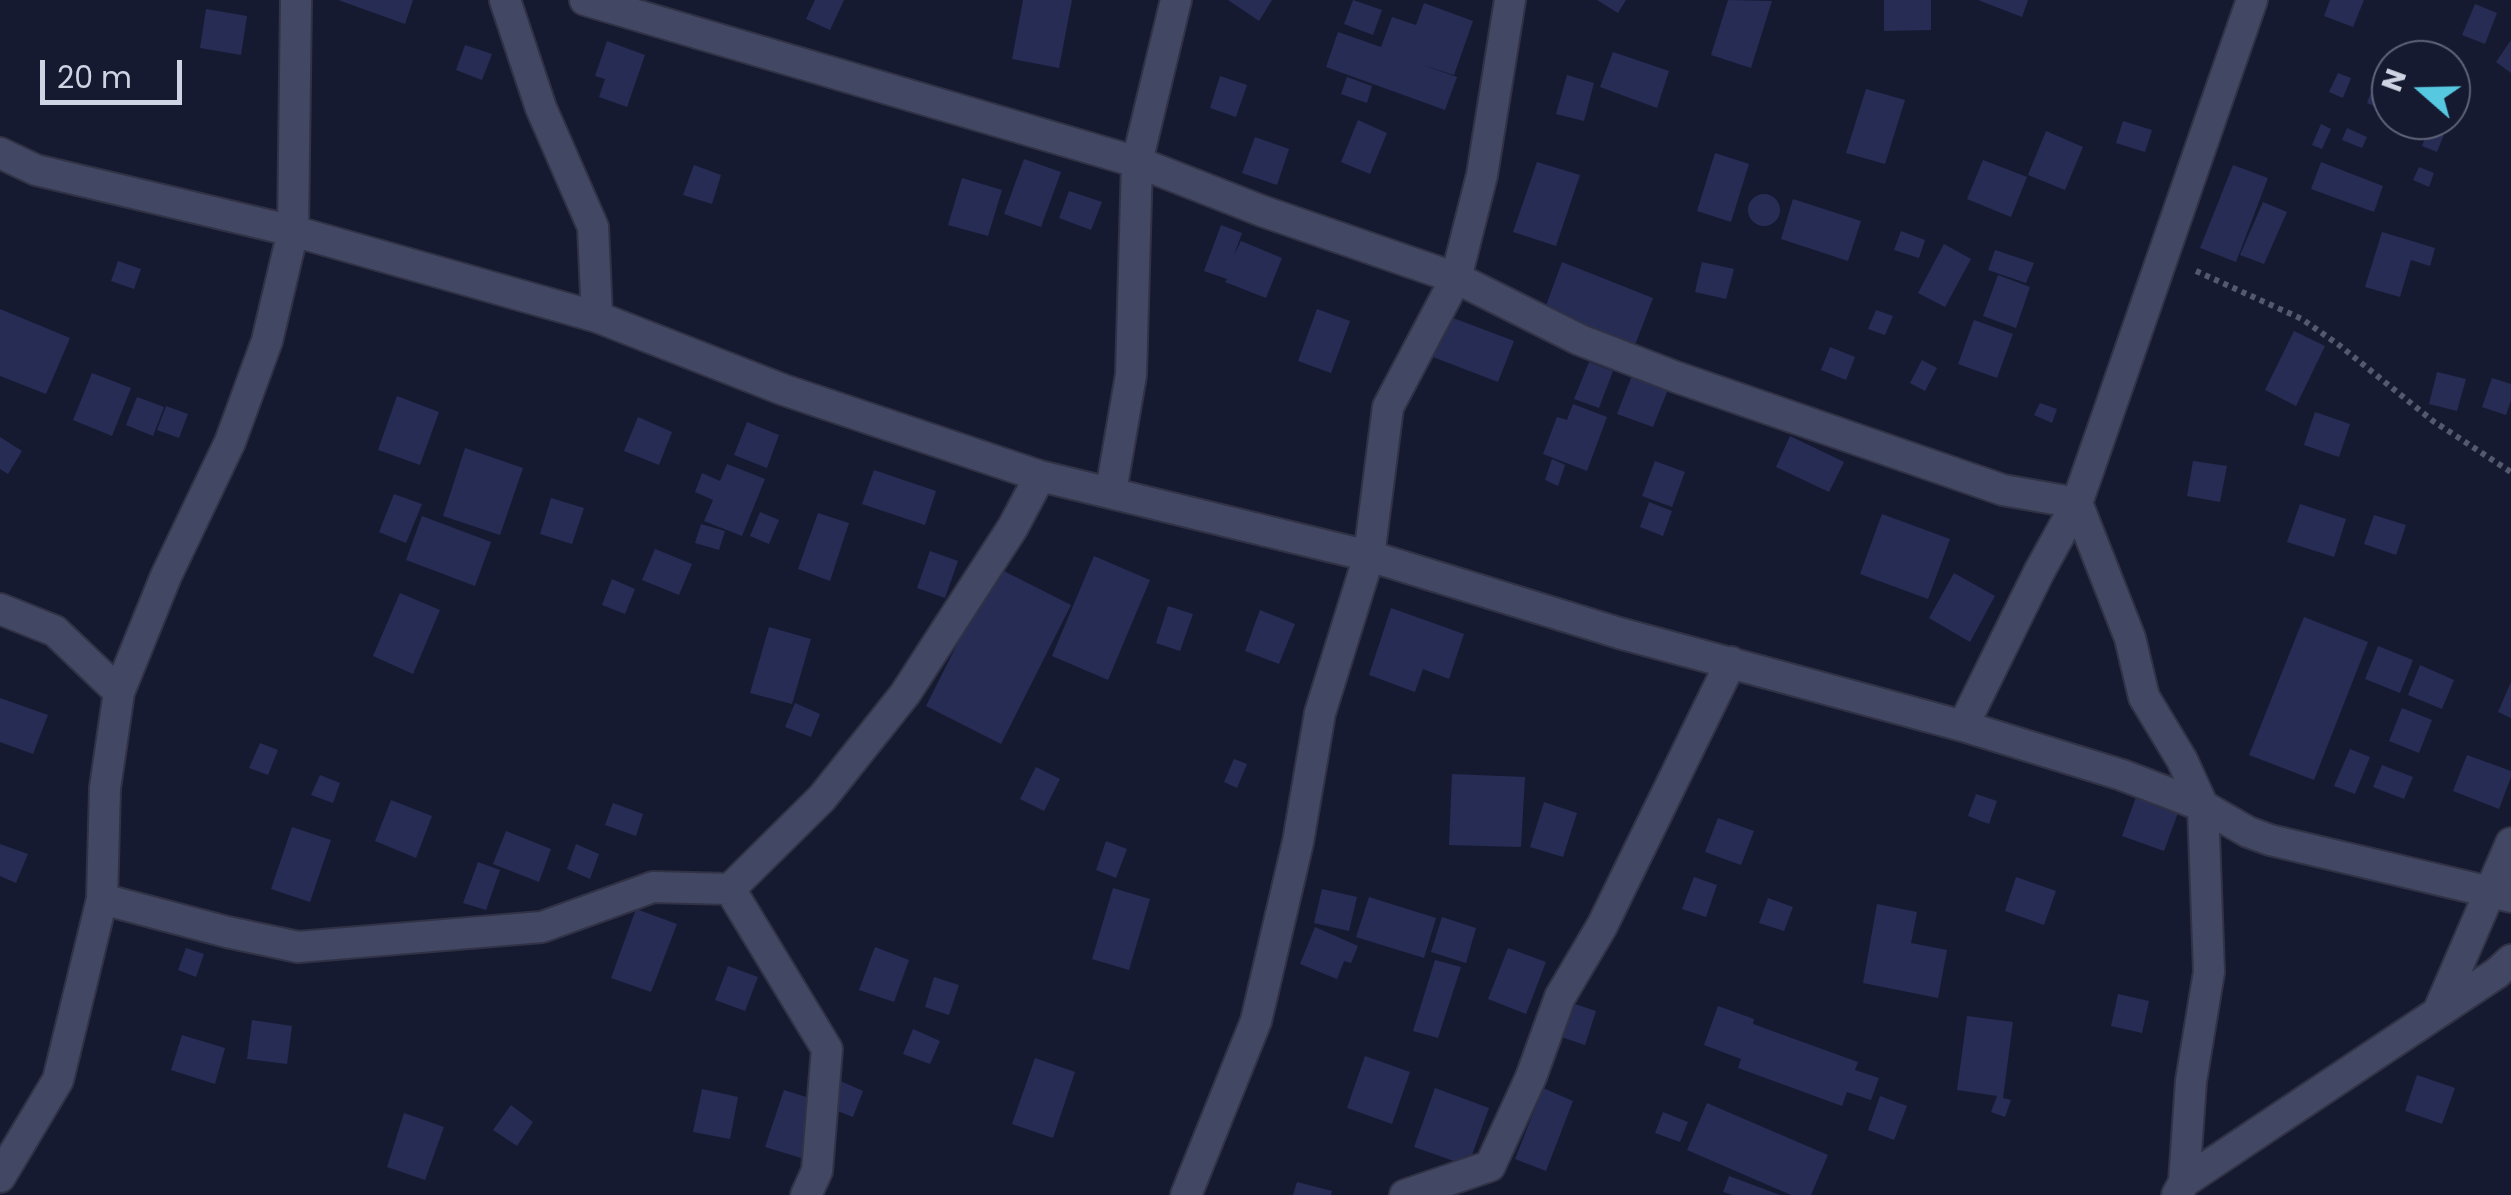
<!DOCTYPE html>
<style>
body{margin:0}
#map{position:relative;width:2511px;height:1195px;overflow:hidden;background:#161a31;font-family:Poppins,sans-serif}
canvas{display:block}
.north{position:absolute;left:2371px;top:40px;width:100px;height:100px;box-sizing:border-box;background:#161a31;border:2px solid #606479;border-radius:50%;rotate:290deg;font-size:28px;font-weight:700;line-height:40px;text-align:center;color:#cfd4e4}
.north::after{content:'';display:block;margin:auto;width:35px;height:45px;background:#56c9e1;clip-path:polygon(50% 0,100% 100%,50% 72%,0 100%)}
.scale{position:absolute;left:40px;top:60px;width:142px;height:45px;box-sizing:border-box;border:5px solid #cfd4e4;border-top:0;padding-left:12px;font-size:30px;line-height:35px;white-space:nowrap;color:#cfd4e4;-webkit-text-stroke:8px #161a31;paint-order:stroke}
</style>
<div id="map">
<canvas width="2511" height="1195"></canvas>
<div class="north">N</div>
<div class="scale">20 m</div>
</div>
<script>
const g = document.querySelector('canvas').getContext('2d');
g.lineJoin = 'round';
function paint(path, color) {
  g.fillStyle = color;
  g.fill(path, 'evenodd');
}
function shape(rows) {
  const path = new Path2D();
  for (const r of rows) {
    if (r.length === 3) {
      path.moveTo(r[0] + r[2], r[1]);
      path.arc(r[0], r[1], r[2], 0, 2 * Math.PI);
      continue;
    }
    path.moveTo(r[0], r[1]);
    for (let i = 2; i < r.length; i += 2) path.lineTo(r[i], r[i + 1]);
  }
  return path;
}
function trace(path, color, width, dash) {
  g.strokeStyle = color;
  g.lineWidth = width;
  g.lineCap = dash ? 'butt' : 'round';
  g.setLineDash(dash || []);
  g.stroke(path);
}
const building = shape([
 [338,0,413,0,405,24],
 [815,0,844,0,830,30,806,19],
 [1023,0,1072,0,1059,68,1012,59],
 [1228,0,1272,0,1259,21],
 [1353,0,1382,10,1373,35,1344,24],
 [1597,0,1626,0,1618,13],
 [1728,0,1772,1,1751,68,1711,55],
 [1884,0,1931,0,1931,30,1884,31],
 [1978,0,2028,0,2022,17],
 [2330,0,2364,0,2353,27,2324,16],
 [1424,3,1473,21,1454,75,1420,64,1457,77,1445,110,1326,67,1338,32,1381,47,1392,17,1416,25],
 [2475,4,2497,13,2485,44,2462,35],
 [206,9,247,16,241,55,200,48],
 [2511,40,2511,73,2496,62],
 [607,41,645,55,627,107,599,97,605,79,595,76],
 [465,45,492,54,482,80,456,70],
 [1613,52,1669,71,1657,108,1600,87],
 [2338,73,2351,78,2343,98,2329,92],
 [1567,75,1594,83,1584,121,1556,114],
 [1220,76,1247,85,1236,117,1210,108],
 [1347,77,1372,86,1367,103,1341,94],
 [2376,79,2391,85,2391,113,2367,103],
 [1866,89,1905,100,1885,164,1846,153],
 [1358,120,1387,133,1370,174,1341,162],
 [2123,121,2152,130,2145,152,2116,143],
 [2321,124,2331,129,2322,149,2312,145],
 [2429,126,2445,132,2437,152,2422,146],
 [2347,128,2367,137,2362,148,2342,140],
 [2046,131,2083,147,2065,190,2028,175],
 [1255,137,1289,149,1277,185,1242,173],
 [1715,153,1749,164,1731,222,1697,211],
 [1024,159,1061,172,1041,227,1004,214],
 [1983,160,2027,177,2011,217,1967,199],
 [1537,162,1580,175,1556,246,1513,232],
 [2321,162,2383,186,2374,212,2311,189],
 [694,165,721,175,712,204,683,195],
 [2233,165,2268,178,2236,262,2200,248],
 [2419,167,2434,173,2429,187,2413,180],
 [962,178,1002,190,988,236,948,225],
 [1069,191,1102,202,1091,230,1059,218],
 [1764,210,16],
 [1793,199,1861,221,1848,261,1781,239],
 [2263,202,2287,212,2264,264,2240,255],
 [1221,225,1242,233,1234,255,1241,241,1282,258,1266,298,1225,282,1227,279,1204,271],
 [1901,231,1925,240,1919,258,1894,250],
 [2382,232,2435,248,2430,266,2411,260,2400,297,2365,287],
 [1944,244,1971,259,1945,307,1918,293],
 [1995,250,2034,263,2026,283,1988,270],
 [118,261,141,269,134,289,111,281],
 [1562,262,1653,298,1635,345,1544,311],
 [1702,262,1734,269,1726,299,1695,292],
 [1998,275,2030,287,2016,328,1983,316],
 [0,309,70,338,46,394,0,376],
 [1317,309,1350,321,1331,373,1298,361],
 [1876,310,1893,316,1885,335,1868,329],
 [1448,316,1514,341,1498,382,1433,357],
 [1974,320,2013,334,1997,378,1958,364],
 [2294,331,2325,346,2296,406,2265,390],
 [1830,347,1855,357,1846,380,1821,370],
 [1922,360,1937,368,1925,391,1910,383],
 [1589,362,1613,371,1599,408,1574,399],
 [2437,372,2466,379,2457,411,2429,404],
 [92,373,131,388,112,436,73,420],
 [1633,373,1669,387,1653,427,1617,414],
 [2492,378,2511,384,2511,400,2506,415,2482,407],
 [397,396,439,412,420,465,378,450],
 [137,397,164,407,153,436,126,425],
 [2040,403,2057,409,2052,423,2034,415],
 [1573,404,1607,417,1587,471,1543,454,1557,417,1567,420],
 [166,406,188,414,179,438,157,430],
 [2315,412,2350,424,2339,457,2304,445],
 [638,417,672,432,659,465,624,451],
 [747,422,779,435,767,468,734,455],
 [1790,436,1844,462,1829,492,1776,467],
 [0,437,22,451,8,474,0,469],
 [465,448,523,468,500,535,443,516],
 [1552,459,1565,465,1558,486,1545,480],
 [1655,461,1685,472,1672,507,1642,496],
 [2193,461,2227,466,2220,502,2187,496],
 [727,464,765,479,742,536,704,521,713,500,695,492,702,473,720,481],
 [874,470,936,491,925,525,862,504],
 [394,494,422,504,406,543,379,532],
 [551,498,584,508,572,544,540,534],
 [1649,502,1672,511,1663,536,1640,527],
 [2300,504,2346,519,2334,557,2287,542],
 [760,512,779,520,769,544,750,536],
 [818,513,849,523,830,581,798,569],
 [1882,514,1950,539,1928,599,1860,574],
 [2374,515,2406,525,2396,555,2364,544],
 [422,516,491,542,475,586,406,560],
 [701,524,725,531,719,550,695,543],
 [655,549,692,564,679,595,642,580],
 [930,551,958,561,945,598,917,588],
 [1094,556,1150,580,1108,680,1052,656],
 [996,567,1071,605,1001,744,926,706],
 [1954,573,1995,596,1970,642,1929,618],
 [612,579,635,589,625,614,602,605],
 [400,593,440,610,413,674,373,656],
 [1168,606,1193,614,1180,651,1156,643],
 [1391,608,1464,634,1449,679,1423,669,1415,692,1369,675],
 [1260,610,1295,624,1279,664,1245,651],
 [2304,617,2368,642,2314,780,2249,755],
 [769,627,811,639,792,704,750,693],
 [2378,646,2413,660,2400,693,2365,679],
 [2420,665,2454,680,2442,709,2408,695],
 [2511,682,2511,718,2498,712],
 [0,698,48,715,33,754,0,742],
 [795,703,820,714,811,737,785,727],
 [2402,708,2432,720,2419,753,2389,741],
 [260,743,278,750,268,775,249,768],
 [2350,749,2370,757,2355,794,2334,786],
 [2467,755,2511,771,2511,777,2499,809,2453,791],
 [1234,759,1247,764,1237,788,1224,782],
 [2382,765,2413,777,2404,799,2373,787],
 [1036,767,1060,779,1044,811,1020,799],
 [1452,774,1525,777,1521,847,1449,845],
 [320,775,340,783,333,803,311,795],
 [1976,794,1997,801,1989,824,1968,816],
 [2136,797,2178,813,2164,851,2122,836],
 [391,800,432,816,416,858,375,841],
 [1544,802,1577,813,1563,857,1530,847],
 [613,803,643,814,636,836,605,825],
 [1718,818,1754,831,1741,865,1705,852],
 [292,827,331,840,310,902,271,889],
 [506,831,551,849,539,882,493,864],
 [1106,841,1127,849,1116,878,1096,870],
 [0,844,28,854,16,883,0,876],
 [576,844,599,854,590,879,567,869],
 [478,862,500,870,486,910,463,903],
 [1694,877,1717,885,1706,917,1682,909],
 [2016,877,2056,891,2044,925,2005,911],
 [1113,888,1150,899,1129,970,1092,959],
 [1322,889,1357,897,1349,931,1314,923],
 [1369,897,1436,918,1424,958,1356,937],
 [1768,898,1793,907,1784,931,1759,923],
 [1877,904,1917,912,1911,943,1947,950,1938,998,1863,983],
 [636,909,677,924,651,992,611,978],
 [1442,917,1476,928,1466,963,1431,952],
 [1315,927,1358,946,1351,963,1344,961,1337,979,1300,964],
 [875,947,909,960,894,1002,859,990],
 [186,948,204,954,196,977,178,970],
 [1508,948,1546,962,1526,1014,1488,999],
 [1435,960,1461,967,1438,1038,1413,1031],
 [728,966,758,977,745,1011,715,1000],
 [934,977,959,985,949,1015,925,1007],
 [2118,994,2149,1001,2142,1033,2111,1026],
 [1569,1002,1596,1011,1585,1045,1558,1036],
 [1718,1006,1754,1019,1753,1024,1858,1062,1855,1070,1879,1078,1871,1100,1847,1092,1842,1106,1738,1068,1741,1059,1704,1045],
 [1967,1016,2013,1022,2003,1098,2011,1100,2005,1117,1991,1112,1997,1096,1957,1090],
 [252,1020,292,1026,287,1064,247,1059],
 [913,1029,940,1041,930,1064,903,1054],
 [182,1035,225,1048,215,1084,171,1070],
 [1365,1056,1410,1072,1392,1124,1347,1108],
 [1035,1058,1075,1072,1053,1138,1012,1124],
 [2417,1075,2455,1088,2442,1124,2405,1111],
 [838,1080,863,1091,853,1117,827,1107],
 [1435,1088,1489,1108,1468,1166,1414,1147],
 [1543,1088,1573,1101,1546,1171,1515,1159],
 [702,1089,738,1097,730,1139,693,1132],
 [784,1090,819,1101,801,1158,765,1147],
 [1880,1096,1907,1106,1894,1140,1868,1130],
 [1707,1103,1828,1155,1811,1195,1791,1195,1687,1150],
 [511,1105,533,1122,517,1146,493,1130],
 [1663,1112,1688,1122,1680,1142,1655,1133],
 [404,1113,444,1127,425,1180,387,1167],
 [1729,1176,1780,1195,1733,1195,1723,1192],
 [1297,1182,1332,1191,1331,1195,1293,1195]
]);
const path = shape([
 [2196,271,2302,319,2339,345,2433,421,2511,472]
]);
const street = shape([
 [505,0,541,108,593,227,597,317],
 [585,0,1137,162,1262,211,1456,278,1580,340,1676,377,2003,490,2077,503,2130,638,2144,697,2182,760,2203,806,2209,972,2191,1081,2184,1182,2177,1195],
 [0,153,36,170,293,231,597,317,784,390,1040,476,1369,556,1619,633,1963,726,2122,775,2203,806,2248,832,2270,840,2511,897],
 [1111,491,1131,375,1137,162,1176,0],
 [0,609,55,631,119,692],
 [1963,726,2039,572,2077,503,2252,0],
 [730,889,827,1049,817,1171,806,1195],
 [102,899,227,932,298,947,542,927,653,887,730,889,822,798,905,694,1013,527,1040,476],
 [2438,1012,2511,843],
 [0,1177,58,1080,102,899,105,788,119,692,166,576,230,442,267,341,293,231,296,0],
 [2184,1182,2497,973,2511,960],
 [1186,1195,1256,1021,1298,842,1320,713,1369,556,1388,407,1456,278,1482,175,1510,0],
 [1405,1195,1490,1166,1531,1077,1560,997,1602,926,1731,662]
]);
paint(building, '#262c54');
trace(street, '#313245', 34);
trace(path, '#54596d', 6, [5, 5]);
trace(street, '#424863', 30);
</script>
